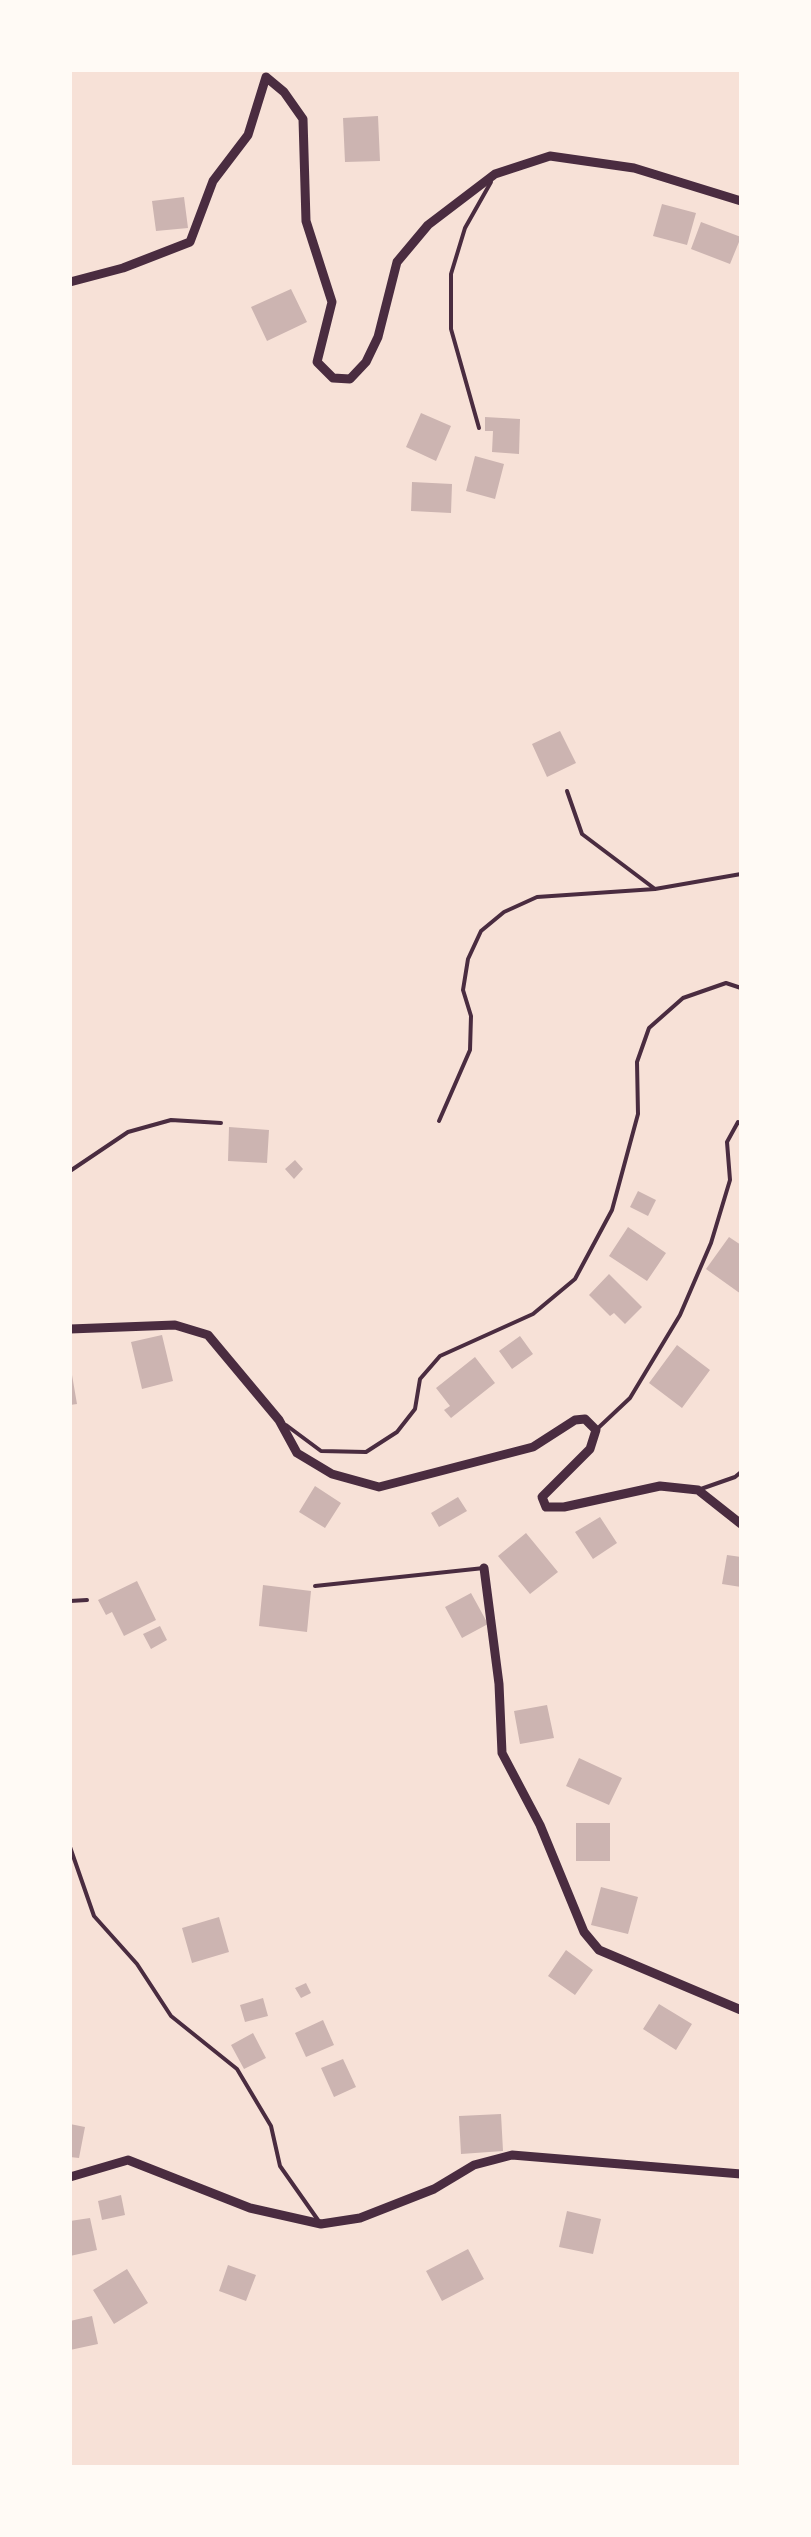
<!DOCTYPE html>
<style>
body{margin:0}
#map{position:relative;width:811px;height:2537px;overflow:hidden;background:#f7e1d7;font-family:Inter,sans-serif}
canvas{display:block}
.frame{position:absolute;inset:0;border:72px solid #fffaf5;pointer-events:none}
</style>
<div id="map">
<canvas width="811" height="2537"></canvas>
<div class="frame"></div>
</div>
<script>
const g = document.querySelector('canvas').getContext('2d');
g.lineJoin = 'round';
function paint(path, color) {
  g.fillStyle = color;
  g.fill(path, 'evenodd');
}
function shape(rows) {
  const path = new Path2D();
  for (const r of rows) {
    path.moveTo(r[0], r[1]);
    for (let i = 2; i < r.length; i += 2) path.lineTo(r[i], r[i + 1]);
  }
  return path;
}
function trace(path, color, width, dash) {
  g.strokeStyle = color;
  g.lineWidth = width;
  g.lineCap = dash ? 'butt' : 'round';
  g.setLineDash(dash || []);
  g.stroke(path);
}
const building = shape([
 [378,116,380,161,345,162,343,118],
 [184,197,188,228,156,231,152,201],
 [662,204,696,213,687,245,653,236],
 [701,222,741,237,730,264,691,249],
 [291,289,307,322,267,341,251,307],
 [421,413,451,426,436,461,406,447],
 [485,417,520,419,519,454,492,452,493,431,485,431],
 [475,456,504,464,495,499,466,491],
 [412,482,452,484,451,513,411,511],
 [560,731,576,763,547,777,532,744],
 [229,1127,269,1130,267,1163,228,1161],
 [295,1160,303,1169,294,1179,285,1169],
 [638,1191,656,1200,648,1216,630,1207],
 [628,1227,666,1253,647,1281,609,1256],
 [729,1237,741,1245,741,1294,706,1269],
 [609,1274,642,1307,625,1324,614,1313,610,1316,589,1295],
 [162,1335,173,1381,142,1389,131,1342],
 [520,1336,533,1354,512,1369,499,1351],
 [677,1345,710,1370,682,1408,649,1383],
 [475,1357,495,1383,451,1418,444,1410,450,1406,436,1388],
 [72,1375,77,1404,70,1405,70,1376],
 [315,1486,341,1503,325,1528,299,1512],
 [458,1497,467,1511,439,1527,431,1513],
 [600,1517,617,1543,593,1559,575,1532],
 [526,1533,558,1572,530,1594,498,1556],
 [727,1555,741,1557,741,1587,722,1584],
 [137,1581,156,1620,124,1636,112,1612,106,1615,98,1600],
 [263,1585,311,1591,307,1632,259,1626],
 [471,1593,488,1624,462,1638,445,1607],
 [160,1626,167,1640,151,1649,143,1634],
 [547,1705,554,1738,520,1744,514,1711],
 [579,1758,622,1778,609,1805,566,1786],
 [576,1823,610,1823,610,1861,576,1861],
 [601,1887,638,1897,628,1934,591,1925],
 [219,1917,229,1952,192,1963,182,1928],
 [566,1950,593,1970,575,1995,548,1976],
 [306,1983,311,1993,301,1998,295,1988],
 [263,1998,268,2016,245,2022,240,2005],
 [659,2004,692,2024,676,2050,643,2029],
 [323,2020,334,2045,306,2057,295,2033],
 [253,2033,266,2058,244,2069,231,2045],
 [343,2059,356,2087,334,2097,321,2068],
 [501,2114,503,2151,461,2154,459,2116],
 [70,2124,85,2127,79,2158,70,2157],
 [121,2195,125,2215,102,2220,98,2201],
 [567,2211,601,2219,593,2254,559,2247],
 [90,2218,97,2250,70,2256,70,2221],
 [468,2249,484,2279,442,2301,426,2271],
 [228,2265,256,2275,246,2301,219,2291],
 [127,2269,148,2303,114,2324,93,2290],
 [92,2316,98,2344,70,2350,70,2321]
]);
const service = shape([
 [479,428,451,329,451,274,465,228,491,182],
 [567,791,582,834,655,889,741,874],
 [439,1121,470,1050,471,1016,463,990,468,959,481,931,504,912,537,897,655,889],
 [70,1171,128,1132,171,1120,221,1123],
 [286,1425,321,1451,366,1452,397,1432,415,1409,420,1379,440,1356,533,1314,575,1279,612,1210,638,1114,637,1062,649,1028,683,998,726,983,741,988],
 [596,1430,630,1398,680,1315,711,1243,730,1180,727,1142,738,1122,741,1124],
 [698,1490,735,1477,741,1472],
 [315,1586,484,1568],
 [70,1601,87,1600],
 [70,1847,94,1916,137,1964,171,2016,237,2069,271,2126,280,2166,318,2220]
]);
const minor = shape([
 [70,282,123,268,190,242,213,181,248,135,266,77,284,92,303,119,306,221,332,302,317,362,333,378,350,379,366,362,378,337,397,262,428,225,495,174,550,156,634,168,741,201],
 [70,1329,175,1325,208,1335,279,1420,297,1453,332,1474,379,1487,533,1447,575,1420,585,1419,596,1430,590,1449,542,1497,546,1507,564,1507,660,1486,698,1490,741,1524],
 [484,1568,499,1684,502,1753,540,1825,584,1932,599,1950,741,2010],
 [70,2177,128,2160,250,2208,321,2224,360,2218,434,2189,474,2165,512,2155,741,2174]
]);
paint(building, '#ccb4b1');
trace(service, '#4a2c40', 4);
trace(minor, '#4a2c40', 9);
</script>
